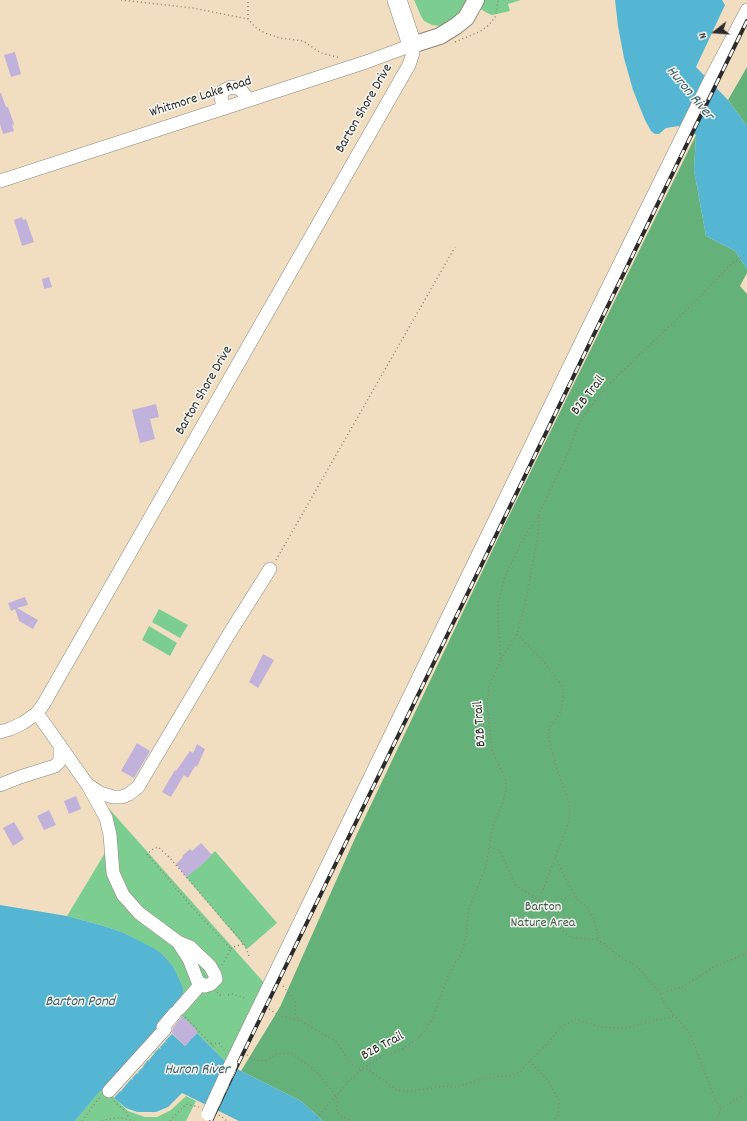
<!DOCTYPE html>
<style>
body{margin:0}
#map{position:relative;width:747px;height:1121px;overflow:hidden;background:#f1dec0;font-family:Dekko,sans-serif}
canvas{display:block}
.north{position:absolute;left:695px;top:12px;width:40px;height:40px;-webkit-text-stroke:3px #f6f6f2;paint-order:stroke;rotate:253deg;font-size:11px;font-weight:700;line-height:16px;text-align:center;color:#2b2b2b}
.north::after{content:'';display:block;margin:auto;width:14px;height:18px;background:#2b2b2b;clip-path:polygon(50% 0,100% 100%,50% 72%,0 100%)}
</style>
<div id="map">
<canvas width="747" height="1121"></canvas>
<div class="north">N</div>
</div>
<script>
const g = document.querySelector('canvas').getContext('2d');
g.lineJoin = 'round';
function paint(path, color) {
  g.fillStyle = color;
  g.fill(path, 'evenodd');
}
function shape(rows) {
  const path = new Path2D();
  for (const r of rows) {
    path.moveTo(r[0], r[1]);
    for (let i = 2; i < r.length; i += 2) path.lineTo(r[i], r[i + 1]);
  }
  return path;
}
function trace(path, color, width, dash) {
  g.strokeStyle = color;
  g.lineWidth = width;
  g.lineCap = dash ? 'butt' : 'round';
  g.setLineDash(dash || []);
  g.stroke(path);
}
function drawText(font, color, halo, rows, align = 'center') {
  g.font = font + ' Dekko,sans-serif';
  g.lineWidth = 3;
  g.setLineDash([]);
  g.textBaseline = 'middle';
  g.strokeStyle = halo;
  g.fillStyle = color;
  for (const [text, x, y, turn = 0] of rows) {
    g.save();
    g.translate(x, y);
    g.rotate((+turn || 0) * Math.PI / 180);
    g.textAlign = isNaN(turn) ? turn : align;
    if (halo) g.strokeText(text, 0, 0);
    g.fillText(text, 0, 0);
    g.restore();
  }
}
const green = shape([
 [414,0,521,0,508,4,510,11,492,15,487,13,470,2,464,11,444,25,440,26,432,25,424,21,421,16],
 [159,609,188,625,180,638,152,622],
 [149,626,177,643,170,656,142,640],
 [87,784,267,986,227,1063,197,1033,196,1030,177,1012,171,1008,176,1002,182,985,173,966,163,955,124,933,104,926,67,916,111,843],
 [215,851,277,923,247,949,186,877],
 [100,1091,107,1091,128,1111,145,1117,157,1117,171,1110,186,1096,196,1101,186,1121,75,1121]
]);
const forest = shape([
 [747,67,747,126,728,100],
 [696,135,694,170,706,236,735,251,747,269,747,273,740,286,747,294,747,1121,323,1121,301,1101,241,1071,280,1007,356,836,502,530]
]);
const water = shape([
 [615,0,722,0,725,5,696,67,728,100,747,126,747,269,735,251,706,236,694,170,696,135,679,126,666,128,659,134,655,134,651,131,645,120,633,90,624,58,618,26],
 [0,905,67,916,104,926,124,933,155,949,163,955,173,966,182,985,183,991,182,997,172,1007,172,1010,107,1091,100,1091,75,1121,0,1121],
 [197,1033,229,1065,301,1101,323,1121,239,1121,182,1093,168,1107,156,1112,137,1112,126,1108,114,1098,120,1091,122,1092,121,1091,126,1085,128,1086,126,1085,131,1079,133,1080,132,1078,137,1073,139,1074,138,1072,143,1067,144,1068,143,1066,148,1060,150,1062,149,1060,154,1054,155,1055,154,1053,159,1048,161,1049,160,1047,165,1042,167,1043,165,1041,172,1034,185,1046]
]);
const building = shape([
 [15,52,21,74,11,77,4,55],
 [0,93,1,93,6,107,8,107,14,124,12,125,14,131,3,134,0,124],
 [22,217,23,220,26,219,34,242,22,246,14,220],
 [49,277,52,287,44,289,42,279],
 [156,404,159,417,150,419,155,439,140,443,132,410],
 [25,597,28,605,17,608,38,620,33,629,19,621,15,609,11,611,8,603],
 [263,654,274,660,258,688,249,682],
 [137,743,150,751,134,778,121,771],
 [197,744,205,749,197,767,195,766,188,778,184,775,171,797,162,792,175,770,176,771,190,751,193,753],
 [76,796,81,809,69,814,64,801],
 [49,810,56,825,44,830,37,816],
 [14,822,24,839,13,846,3,828],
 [201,843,212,855,198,868,186,877,176,864,183,857,182,856,190,849,192,851],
 [182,1016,197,1030,197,1033,185,1046,172,1033,173,1028]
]);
const path = shape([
 [121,0,193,8,248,19,255,27,265,33,280,38,303,41,321,53,341,58],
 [248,19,248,0],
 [455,42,479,32,489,25,496,16,498,0],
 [276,560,455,247],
 [517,634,545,663,562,686,564,692,561,711,549,730,548,736,556,766,569,802,570,819,539,900,543,910,559,928,568,935,572,938,595,939,605,944,617,955,637,966,661,994,684,986,712,968,747,953],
 [501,659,517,634,524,609,538,535,539,516],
 [490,847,500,851,516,886,539,900],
 [556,857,565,878,578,900,588,908,595,923,599,941],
 [231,949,233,947,243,944],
 [222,965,231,949,192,907,147,854,153,849,158,847,169,857,244,944,250,958],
 [283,986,295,1001,295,1015,300,1020],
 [217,992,220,995,224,995],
 [661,994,664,1003,690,1034,715,1099,721,1108],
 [228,995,232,994,244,998],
 [269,1009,279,1015],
 [282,1016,301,1021,335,1041,338,1044,350,1063,361,1070,368,1069,397,1090,411,1091,446,1086,457,1087,477,1080,511,1075,521,1071,527,1064,544,1047,562,1026,575,1019,601,1027,626,1028,674,1016],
 [185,1017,214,1047],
 [211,1044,219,1043,225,1051],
 [247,1055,255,1060,265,1061,277,1054,287,1053,294,1055,314,1069,336,1096,338,1101,336,1109,339,1114,350,1121],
 [530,1061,548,1081,559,1101,558,1116,552,1121],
 [114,1101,126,1112,129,1119],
 [219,1115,227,1121],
 [82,1121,100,1097],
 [102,1121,109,1119,120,1118,135,1121],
 [170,1121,186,1104,199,1107],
 [314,1121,352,1078,361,1070,372,1062,386,1055,401,1050,416,1040,427,1028,433,1018,448,976,462,952,466,936,469,908,486,867,492,828,503,802,506,790,506,781,492,750,487,704,489,686,501,660,498,622,498,602,505,577,522,541,539,514,567,455,578,426,587,411,608,385,697,300,731,264,747,254],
 [717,1121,721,1108,747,1093]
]);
const minor = shape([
 [223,108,221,97,223,91,231,87,240,89,249,100],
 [0,181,366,62,412,45,413,53,409,65,43,705,37,713,23,723,10,729,0,732],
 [37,713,87,784,100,793,113,797,122,797,129,794,138,787,229,634,270,569],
 [0,785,20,777,55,766,59,762,60,758,60,745],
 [89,787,106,818,110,835,113,873,123,895,139,913,178,942,189,959,198,982,205,986,211,984,216,979,215,975,210,966,190,947,178,942],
 [179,1009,201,984],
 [231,1064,588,328,711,78,747,10],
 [109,1091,165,1029,163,1027,175,1013]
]);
const major = shape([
 [412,45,440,36,456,26,466,18,476,0]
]);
const highway = shape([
 [397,0,412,45]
]);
const rail = shape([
 [211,1121,236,1068,747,21]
]);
const minorBridge = shape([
 [208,1114,231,1064]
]);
const streetNames = [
 ["Whitmore Lake Road",201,98,-18],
 ["Barton Shore Drive",365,109,-60],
 ["Barton Shore Drive",205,391,-60],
 ["B2B Trail",589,396,-52],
 ["B2B Trail",481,724,-94],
 ["B2B Trail",383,1047,-28]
];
const parkNames = [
 ["Barton",543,908],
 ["Nature Area",543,924]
];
const waterNames = [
 ["Huron River",689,94,50],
 ["Barton Pond",80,1003],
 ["Huron River",197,1071]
];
paint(green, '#7cce90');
paint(forest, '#65b17a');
paint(water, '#54b6d2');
paint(building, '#c1b2dc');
trace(minor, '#8e8476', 14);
trace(major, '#8e8476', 18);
trace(highway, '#8e8476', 20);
trace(path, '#8e8476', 1.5, [1, 3]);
trace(minor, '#fff', 13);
trace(major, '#fff', 16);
trace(highway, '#fff', 19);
trace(rail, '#2b2b2b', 4);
trace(rail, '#f6f6f2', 2.5, [8]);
trace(minorBridge, '#8e8476', 14, []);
trace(minorBridge, '#fff', 13);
drawText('14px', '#2b2b2b', '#f6f6f2', streetNames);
drawText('14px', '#435c49', '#f6f6f2', parkNames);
drawText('italic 15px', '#395c65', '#f6f6f2', waterNames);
</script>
